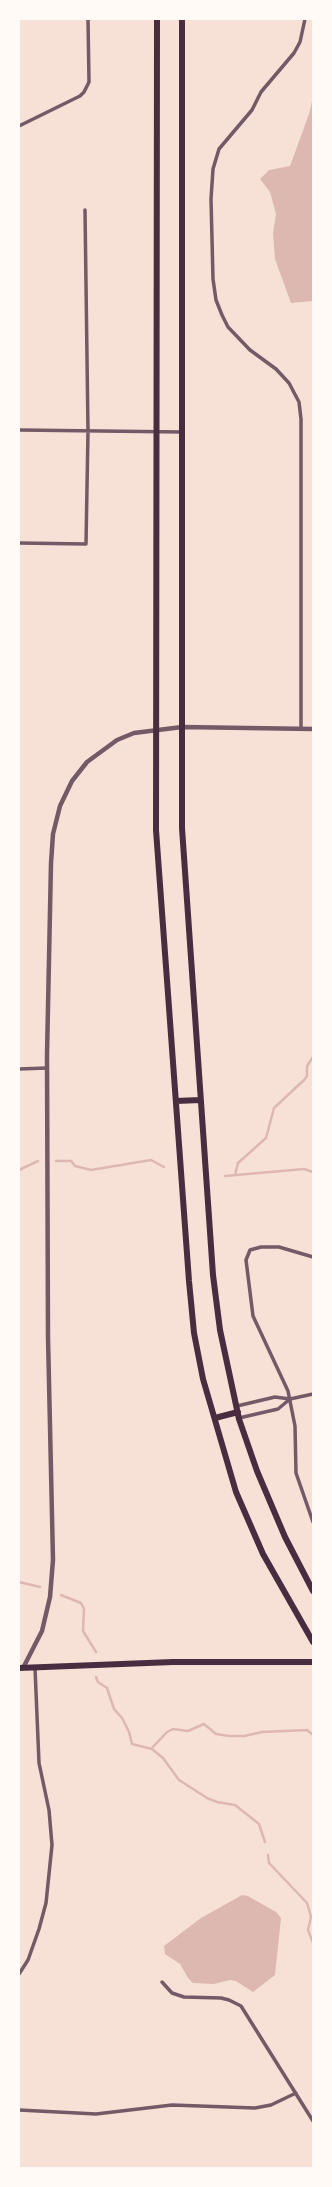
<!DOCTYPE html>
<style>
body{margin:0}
#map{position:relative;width:332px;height:2187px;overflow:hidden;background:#f7e1d7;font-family:"Noto Sans",sans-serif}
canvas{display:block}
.frame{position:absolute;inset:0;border:20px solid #fffaf5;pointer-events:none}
</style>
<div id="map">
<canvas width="332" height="2187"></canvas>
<div class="frame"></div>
</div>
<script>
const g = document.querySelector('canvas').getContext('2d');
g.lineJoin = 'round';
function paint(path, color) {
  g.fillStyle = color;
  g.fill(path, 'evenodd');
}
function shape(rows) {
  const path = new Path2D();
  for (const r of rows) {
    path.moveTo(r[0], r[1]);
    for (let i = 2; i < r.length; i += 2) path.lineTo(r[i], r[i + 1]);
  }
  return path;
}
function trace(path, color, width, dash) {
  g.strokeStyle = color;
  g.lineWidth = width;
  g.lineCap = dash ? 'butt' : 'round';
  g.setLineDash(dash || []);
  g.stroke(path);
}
const water = shape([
 [313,97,313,301,291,303,275,259,273,233,276,214,270,192,260,179,269,170,290,166,309,114],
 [242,1895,248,1896,276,1912,281,1918,275,1975,253,1992,236,1981,230,1980,214,1984,193,1983,188,1978,180,1964,165,1954,164,1946,201,1918]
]);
const stream = shape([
 [56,1161,71,1161,75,1166,91,1170,151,1160,164,1167],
 [19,1170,38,1161],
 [235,1175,238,1163,266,1138,274,1108,304,1080,307,1076,307,1066,313,1057],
 [225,1176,304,1169,313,1172],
 [19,1582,40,1587],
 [61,1595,81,1603,84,1609,83,1631,96,1652],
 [96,1677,98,1682,107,1688,114,1709,122,1718,129,1732,132,1744,152,1749,163,1758,179,1780,207,1798,217,1802,235,1805,259,1824,265,1842],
 [152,1748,167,1732,173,1729,188,1731,204,1724,216,1734,230,1736,244,1736,262,1732,307,1730,313,1735],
 [268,1855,269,1863,307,1903,311,1917,308,1930,313,1943]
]);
const minor = shape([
 [19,126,80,96,84,92,89,82,88,19],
 [19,430,183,432],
 [19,543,86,544,88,431,85,210],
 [301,729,301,419,299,402,289,383,276,369,250,350,228,327,222,315,216,300,213,279,211,199,213,169,219,149,252,110,261,92,294,53,300,42,305,19],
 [19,1069,47,1068],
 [313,1257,279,1247,261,1247,250,1250,246,1260,253,1316,288,1391,295,1426,296,1473,313,1522],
 [290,1399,313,1394],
 [237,1406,275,1397,290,1399,278,1409,239,1418],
 [19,1974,28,1960,39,1929,46,1903,52,1845,49,1810,39,1763,35,1668],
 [162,1982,172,1993,184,1997,221,1998,229,2000,241,2006,313,2121],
 [19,2110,96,2114,172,2105,255,2108,271,2105,296,2093]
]);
const tertiary = shape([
 [23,1668,42,1631,50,1597,53,1560,48,1337,47,1055,51,863,53,834,60,806,72,781,87,762,117,740,134,733,182,727,313,729]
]);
const primary = shape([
 [157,19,156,830,189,1281,194,1333,203,1379,236,1492,263,1554,313,1642],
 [182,19,182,828,213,1275,220,1330,239,1419,257,1471,285,1537,313,1591],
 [176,1101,200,1100],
 [215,1418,238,1412],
 [19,1668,173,1662,313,1662]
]);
paint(water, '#dcb8b0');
trace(stream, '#dcb8b0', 2.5);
trace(minor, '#755966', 3.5);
trace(tertiary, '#755966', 4.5);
trace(primary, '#4a2c40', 6);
</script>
